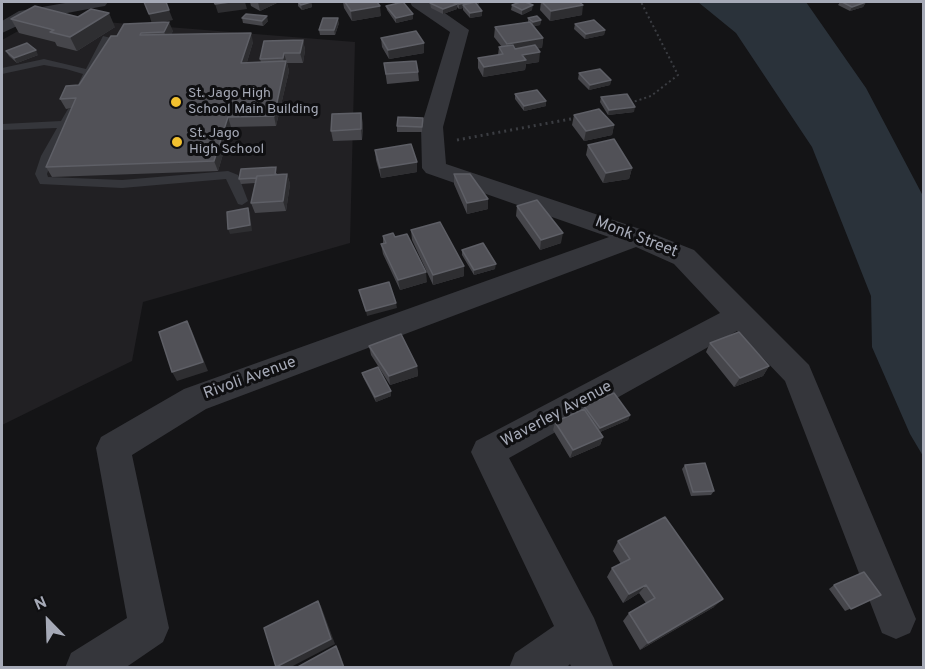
<!DOCTYPE html>
<style>
body{margin:0}
#map{position:relative;width:925px;height:669px;overflow:hidden;background:#141416;font-family:Overpass,sans-serif}
canvas{display:block}
.frame{position:absolute;inset:0;border:3px solid #a6aab7;pointer-events:none}
.north{position:absolute;left:18px;top:591px;width:60px;height:60px;-webkit-text-stroke:4px #0f0f11;paint-order:stroke;rotate:337deg;font-size:16px;font-weight:700;line-height:24px;text-align:center;color:#a6aab7}
.north::after{content:'';display:block;margin:auto;width:21px;height:27px;background:#a6aab7;clip-path:polygon(50% 0,100% 100%,50% 72%,0 100%)}
</style>
<div id="map">
<canvas width="925" height="669"></canvas>
<div class="frame"></div>
<div class="north">N</div>
</div>
<script>
const g = document.querySelector('canvas').getContext('2d');
g.lineJoin = 'round';
function paint(path, color) {
  g.fillStyle = color;
  g.fill(path, 'evenodd');
}
function shape(rows) {
  const path = new Path2D();
  for (const r of rows) {
    path.moveTo(r[0], r[1]);
    for (let i = 2; i < r.length; i += 2) path.lineTo(r[i], r[i + 1]);
  }
  return path;
}
function trace(path, color, width, dash) {
  g.strokeStyle = color;
  g.lineWidth = width;
  g.lineCap = dash ? 'butt' : 'round';
  g.setLineDash(dash || []);
  g.stroke(path);
}
function drawText(font, color, halo, rows, align = 'center') {
  g.font = font + ' Overpass,sans-serif';
  g.lineWidth = 6;
  g.setLineDash([]);
  g.textBaseline = 'middle';
  g.strokeStyle = halo;
  g.fillStyle = color;
  for (const [text, x, y, turn = 0] of rows) {
    g.save();
    g.translate(x, y);
    g.rotate((+turn || 0) * Math.PI / 180);
    g.textAlign = isNaN(turn) ? turn : align;
    if (halo) g.strokeText(text, 0, 0);
    g.fillText(text, 0, 0);
    g.restore();
  }
}
const built = shape([
 [43,17,355,42,350,243,143,302,132,361,2,425,2,40]
]);
const water = shape([
 [698,2,806,2,866,88,923,196,923,456,910,434,872,347,871,296,812,147,736,33]
]);
const pathFar1 = shape([
 [630,103,651,96,678,75,641,2]
]);
const path = shape([
 [457,140,576,118]
]);
const service = shape([
 [103,36,111,38,85,91,76,89,83,74,66,69,44,65,2,74,2,68,44,59,86,69,103,36],
 [72,108,77,111,53,156,47,174,48,177,122,180,228,171,238,175,248,201,242,205,238,204,226,179,122,188,40,184,35,174,41,156,57,128,2,130,2,124,61,121,68,109,72,108]
]);
const minor = shape([
 [71,2,108,2,105,6,99,7,30,20,2,33,2,21,19,11,71,2],
 [410,2,429,2,469,30,443,127,446,164,646,231,694,250,809,365,916,619,910,633,896,639,882,633,785,381,737,331,509,458,594,618,614,668,572,668,570,664,566,668,509,668,515,653,554,626,471,452,476,441,720,313,674,264,636,247,206,409,132,455,169,628,163,642,125,668,65,668,71,653,127,618,96,448,101,437,184,389,609,237,426,173,422,168,421,127,450,32,412,6,410,2]
]);
const wall = shape([
 [250,2,279,2,260,11,251,6],
 [298,2,311,2,312,7,302,10,298,6],
 [343,2,377,2,381,16,352,21,344,8],
 [433,2,479,2,479,4,477,5,482,16,470,18,463,10,463,8,459,9,457,7,457,9,443,14,431,8,430,3],
 [541,2,579,2,582,15,550,21,540,10],
 [840,2,866,2,863,7,850,11,838,5],
 [512,5,532,10,522,15,511,10],
 [386,6,413,14,413,19,396,23,387,10],
 [242,18,268,21,263,26,243,23],
 [528,18,541,20,540,25,534,26,543,38,542,48,537,48,539,62,526,64,525,70,483,77,478,68,478,58,498,55,499,47,502,47,494,37,495,27,528,22],
 [11,19,115,27,77,51,57,46,55,42,19,33],
 [173,20,162,22,173,31,171,34,253,42,247,62,261,62,260,59,303,40,305,50,303,63,287,63,289,71,276,126,231,127,218,171,52,177,46,167,72,108,66,109,60,99,79,85,117,36,152,23],
 [339,23,335,35,320,35,319,30],
 [575,24,605,30,604,35,585,39,574,29],
 [381,38,424,43,424,53,389,59,382,47],
 [6,51,38,55,17,63,9,56],
 [384,63,418,72,419,81,387,84],
 [579,73,611,80,610,85,589,90,578,79],
 [515,94,546,101,546,106,524,111,515,99],
 [601,97,634,112,608,115,600,102],
 [574,115,614,125,612,135,584,141,572,125],
 [423,118,422,132,397,132,397,126],
 [363,123,362,140,333,141,331,131],
 [588,145,632,168,629,179,603,183,586,155],
 [375,150,417,162,417,172,381,178,376,160],
 [277,173,277,175,287,174,290,184,286,211,255,213,251,203,255,183,241,184,239,179],
 [454,174,488,209,467,214,454,184],
 [517,206,561,243,540,250,516,216],
 [411,230,464,266,464,276,433,285,412,240],
 [383,236,395,237,427,282,400,290,383,254,381,244,383,243],
 [462,250,495,269,474,275,462,255],
 [710,343,769,366,763,376,734,387,706,352],
 [369,346,417,366,418,376,390,385,371,355],
 [362,373,391,396,376,402,363,377],
 [584,406,630,415,628,420,600,432,603,437,600,445,570,458,553,430,555,422,583,410],
 [685,465,714,491,711,495,691,496,682,469],
 [618,541,714,607,640,650,623,621,629,613,646,603,639,593,623,603,607,577,612,568,621,564,613,551],
 [834,585,875,598,845,611,829,589]
]);
const shadedWall = shape([
 [230,2,245,2,247,9,218,13,215,4],
 [258,2,279,2,260,11],
 [311,2,312,7,302,10,301,5],
 [471,2,479,2,479,4,465,8,463,5,463,8,459,9,459,4],
 [866,2,863,7,850,11,852,7],
 [457,4,457,9,443,14,443,9],
 [533,5,532,10,522,15,522,10],
 [583,5,582,15,550,21,551,11],
 [380,6,381,16,352,21,351,11],
 [169,10,173,20,152,24,149,14],
 [482,11,482,16,470,18,470,13],
 [109,13,115,27,77,51,70,37],
 [413,14,413,19,396,23,396,18],
 [267,16,268,21,263,26,262,21],
 [338,18,339,23,335,35,334,30],
 [541,20,540,25,532,27,533,22],
 [169,22,173,31,168,42,164,32],
 [605,30,604,35,585,39,586,34],
 [251,33,253,42,244,72,241,63],
 [543,38,542,48,506,53,507,44],
 [303,40,305,50,303,63,300,53],
 [424,43,424,53,389,59,388,50],
 [36,50,38,55,17,63,14,58],
 [540,52,539,62,526,64,525,70,483,77,484,67,522,55],
 [284,53,289,71,276,126,274,116,285,67,283,58],
 [611,80,610,85,589,90,590,85],
 [546,101,546,106,524,111,524,106],
 [635,107,634,112,608,115,609,110],
 [361,113,363,123,362,140,361,129],
 [228,117,231,127,218,171,214,161],
 [614,125,612,135,584,141,586,131],
 [417,162,417,172,381,178,380,168],
 [632,168,629,179,603,183,606,173],
 [287,174,290,184,286,211,283,201],
 [488,199,488,209,467,214,467,203],
 [248,208,250,213,252,231,230,234,228,229],
 [563,233,561,243,540,250,541,240],
 [496,264,495,269,474,275,474,270],
 [464,266,464,276,433,285,433,275],
 [426,272,427,282,400,290,398,280],
 [396,303,397,308,367,316,366,311],
 [187,321,192,331,208,371,177,381,172,372],
 [417,366,418,376,390,385,389,376],
 [769,366,763,376,734,387,740,378],
 [391,391,391,396,376,402,375,397],
 [630,415,628,420,598,433,600,428],
 [603,437,600,445,570,458,573,450],
 [646,585,639,593,623,603,629,594],
 [723,599,714,607,640,650,648,643],
 [318,601,321,606,335,644,289,668,276,667],
 [336,646,339,651,345,668,344,668]
]);
const building = shape([
 [144,2,166,2,169,10,149,14,144,2],
 [214,2,230,2,215,4,214,2],
 [298,2,311,2,301,5,298,2],
 [345,2,377,2,380,6,351,11,345,2],
 [403,2,413,14,396,18,386,6,403,2],
 [433,2,452,2,457,4,443,9,430,3,433,2],
 [456,2,471,2,459,4,456,2],
 [475,2,482,11,470,13,463,5,475,2],
 [520,2,525,2,533,5,522,10,512,5,520,2],
 [542,2,579,2,583,5,551,11,542,2],
 [842,2,866,2,852,7,842,2],
 [35,6,78,17,91,9,109,13,70,37,50,32,54,30,11,19,35,6],
 [246,14,267,16,262,21,242,18,246,14],
 [537,16,541,20,533,22,528,18,537,16],
 [323,18,338,18,334,30,319,30,323,18],
 [594,20,605,30,586,34,575,24,594,20],
 [169,22,164,32,141,33,140,35,251,33,241,63,286,61,274,116,228,117,214,161,46,167,76,98,60,99,66,86,79,85,111,36,117,36,124,24,169,22],
 [530,22,543,38,507,44,495,27,530,22],
 [416,31,424,43,388,50,381,38,416,31],
 [303,40,300,53,284,53,283,58,260,59,264,41,303,40],
 [27,43,36,50,14,58,6,51,27,43],
 [513,45,515,49,535,45,540,52,522,55,526,60,484,67,478,58,503,54,499,47,513,45],
 [416,61,418,72,386,74,384,63,416,61],
 [600,69,611,80,590,85,579,73,600,69],
 [537,90,546,101,524,106,515,94,537,90],
 [627,94,635,107,609,110,601,97,627,94],
 [599,109,614,125,586,131,574,115,599,109],
 [361,113,361,129,331,131,332,114,361,113],
 [398,117,423,118,422,127,397,126,398,117],
 [614,139,632,168,606,173,588,145,614,139],
 [411,144,417,162,380,168,375,150,411,144],
 [276,167,275,175,257,176,256,178,239,179,241,169,276,167],
 [287,174,283,201,251,203,257,176,287,174],
 [454,174,470,174,488,199,467,203,454,174],
 [537,200,563,233,541,240,517,206,537,200],
 [248,208,250,225,228,229,227,212,248,208],
 [440,222,464,266,433,275,411,230,440,222],
 [393,233,395,237,407,234,426,272,398,280,381,244,386,243,383,236,393,233],
 [483,243,496,264,474,270,462,250,483,243],
 [389,282,396,303,366,311,359,290,389,282],
 [187,321,203,362,172,372,159,332,187,321],
 [739,332,769,366,740,378,710,343,739,332],
 [401,334,417,366,389,376,369,346,401,334],
 [378,367,391,391,375,397,362,373,378,367],
 [614,393,630,415,600,428,584,406,614,393],
 [584,409,603,437,573,450,555,422,584,409],
 [705,463,714,491,693,492,685,465,705,463],
 [665,517,723,599,648,643,629,613,655,598,646,585,629,594,612,568,630,559,618,541,665,517],
 [864,572,881,595,851,609,834,585,864,572],
 [318,601,331,639,276,667,264,628,318,601],
 [336,646,344,668,296,668,336,646]
]);
const markers = [
 [176,102,6,"#f3c12f"],
 [177,142,6,"#f3c12f"]
];
const farPoinames = [
 ["St. Jago High",188,94],
 ["School Main Building",188,110],
 ["St. Jago",189,134],
 ["High School",189,150]
];
const streetNames = [
 ["Monk Street",636,238,21],
 ["Rivoli Avenue",250,379,-20],
 ["Waverley Avenue",557,415,-28]
];
paint(built, '#212023');
paint(water, '#2a323a');
trace(pathFar1, '#3b3d42', 2, [2, 3]);
trace(path, '#3b3d42', 3, [2, 4]);
paint(service, '#35363b');
paint(minor, '#35363b');
paint(wall, '#46464b');
paint(shadedWall, '#2e2e31');
paint(building, '#515157');
trace(building, '#5e5f66', 1.5);
for (const [x, y, r, color] of markers) {
  const dot = new Path2D();
  dot.arc(x, y, r, 0, 2 * Math.PI);
  g.fillStyle = color;
  g.fill(dot);
  trace(dot, '#0f0f11', 2);
}
drawText('14px', '#a6aab7', '#0f0f11', farPoinames, 'left');
drawText('16px', '#a6aab7', '#0f0f11', streetNames);
</script>
